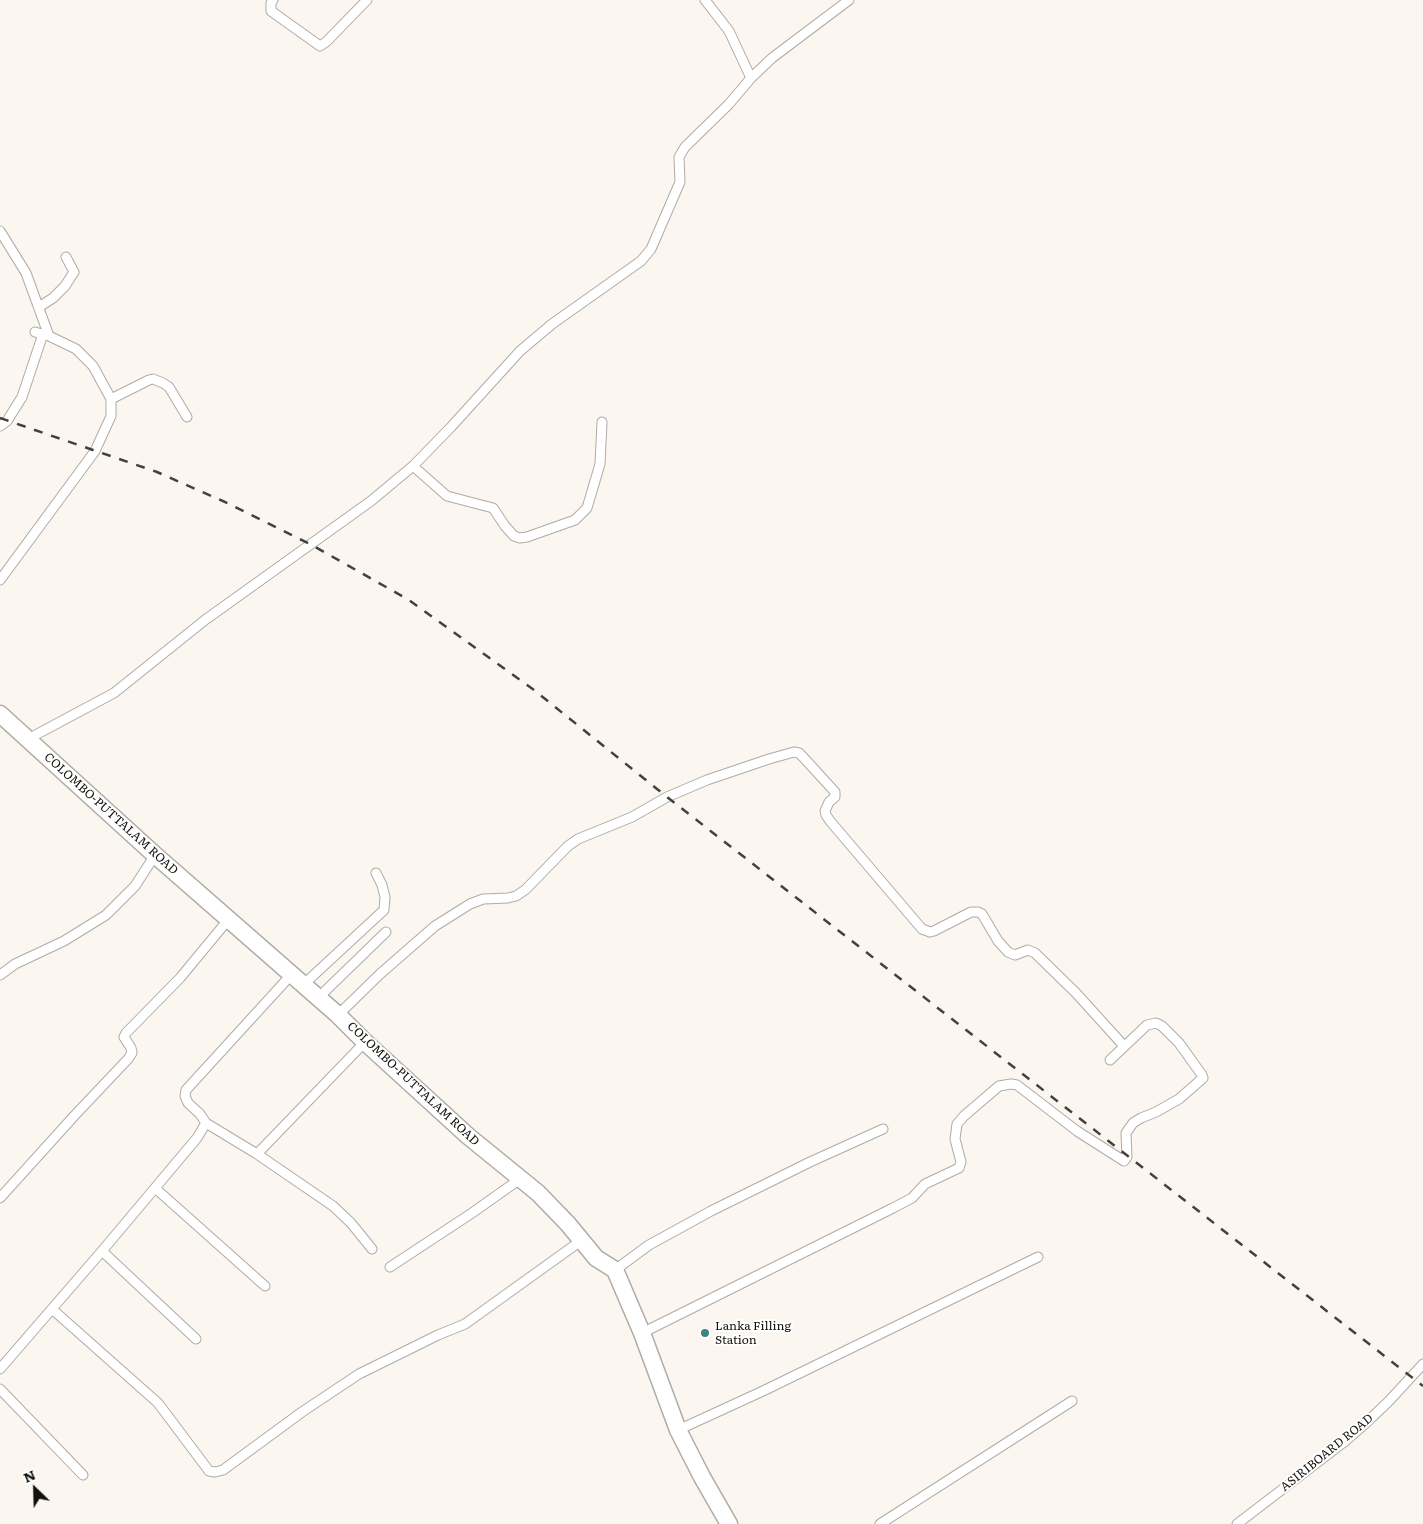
<!DOCTYPE html>
<style>
body{margin:0}
#map{position:relative;width:1423px;height:1524px;overflow:hidden;background:#fbf6ef;font-family:Literata,serif}
canvas{display:block}
.north{position:absolute;left:10px;top:1464px;width:50px;height:50px;-webkit-text-stroke:4px #fff;paint-order:stroke;rotate:336deg;font-size:14px;font-weight:700;line-height:20px;text-align:center;color:#11100d}
.north::after{content:'';display:block;margin:auto;width:18px;height:22px;background:#11100d;clip-path:polygon(50% 0,100% 100%,50% 72%,0 100%)}
</style>
<div id="map">
<canvas width="1423" height="1524"></canvas>
<div class="north">N</div>
</div>
<script>
const g = document.querySelector('canvas').getContext('2d');
g.lineJoin = 'round';
function shape(rows) {
  const path = new Path2D();
  for (const r of rows) {
    path.moveTo(r[0], r[1]);
    for (let i = 2; i < r.length; i += 2) path.lineTo(r[i], r[i + 1]);
  }
  return path;
}
function trace(path, color, width, dash) {
  g.strokeStyle = color;
  g.lineWidth = width;
  g.lineCap = dash ? 'butt' : 'round';
  g.setLineDash(dash || []);
  g.stroke(path);
}
function drawText(font, color, halo, rows, align = 'center') {
  g.font = font + ' Literata,serif';
  g.lineWidth = 4;
  g.setLineDash([]);
  g.textBaseline = 'middle';
  g.strokeStyle = halo;
  g.fillStyle = color;
  for (const [text, x, y, turn = 0] of rows) {
    g.save();
    g.translate(x, y);
    g.rotate((+turn || 0) * Math.PI / 180);
    g.textAlign = isNaN(turn) ? turn : align;
    if (halo) g.strokeText(text, 0, 0);
    g.fillText(text, 0, 0);
    g.restore();
  }
}
const street = shape([
 [273,0,271,3,271,11,320,46,326,42,367,0],
 [705,0,729,31,751,78],
 [0,231,26,273,49,336],
 [39,307,53,298,65,286,74,272,66,257],
 [111,399,149,380,153,379,163,383,169,387,187,417],
 [0,426,7,421,22,397,43,334],
 [413,466,447,496,493,508,505,526,514,536,520,538,527,537,575,520,587,508,600,464,602,422],
 [0,580,95,451,111,416,111,399,93,366,76,349,49,336,35,332],
 [28,739,114,693,205,620,371,501,413,466,451,427,520,351,552,324,641,261,651,249,680,182,679,157,685,147,729,104,751,78,772,58,849,0],
 [0,975,15,964,64,941,106,915,135,886,155,855],
 [303,985,384,910,385,897,382,885,376,873],
 [318,998,386,932],
 [338,1015,380,974,435,926,470,904,483,899,508,898,516,896,525,890,568,846,578,839,632,817,667,797,707,780,769,759,794,752,799,753,803,757,835,792,835,797,829,802,825,811,826,815,830,821,922,929,930,932,934,931,971,912,978,912,982,914,998,941,1008,952,1015,955,1028,950,1035,953,1076,993,1124,1046],
 [206,1123,257,1154,333,1206,351,1223,372,1249],
 [257,1154,365,1042],
 [155,1188,265,1286],
 [0,1198,75,1115,128,1059,132,1053,131,1048,124,1037,126,1033,180,978,228,920],
 [102,1251,196,1339],
 [390,1267,472,1213,520,1179],
 [615,1270,649,1245,711,1211,810,1162,883,1129],
 [52,1309,158,1403,209,1471,215,1472,223,1470,302,1412,359,1374,438,1335,465,1324,582,1240],
 [642,1333,893,1208,912,1198,925,1184,959,1168,961,1162,955,1139,957,1124,964,1116,999,1086,1011,1084,1017,1085,1077,1131,1124,1161,1127,1157,1126,1133,1133,1123,1141,1118,1156,1112,1179,1099,1203,1078,1202,1075,1179,1043,1162,1026,1156,1023,1147,1025,1110,1060],
 [0,1369,102,1251,197,1138,206,1123,200,1114,188,1103,185,1096,186,1090,291,975],
 [0,1389,83,1475],
 [678,1430,763,1391,1038,1257],
 [880,1524,1072,1401],
 [1237,1524,1344,1442,1367,1422,1389,1401,1423,1364]
]);
const highway = shape([
 [0,714,155,855,338,1015,365,1042,468,1136,538,1193,568,1224,596,1258,615,1270,642,1333,678,1430,702,1477,729,1524]
]);
const rail = shape([
 [0,418,157,472,225,502,310,544,409,600,534,690,667,797,1423,1386]
]);
const markers = [
 [705,1333,5,"#3f857b"]
];
const streetNames = [
 ["COLOMBO-PUTTALAM ROAD",111,814,42],
 ["COLOMBO-PUTTALAM ROAD",413,1084,43],
 ["ASIRIBOARD ROAD",1327,1453,-39]
];
const poiNames = [
 ["Lanka Filling",715,1326],
 ["Station",715,1340]
];
trace(street, '#afaba5', 11);
trace(highway, '#afaba5', 19);
trace(street, '#fff', 9);
trace(highway, '#fff', 16);
trace(rail, '#43413d', 2.5, [9, 9]);
for (const [x, y, r, color] of markers) {
  const dot = new Path2D();
  dot.arc(x, y, r, 0, 2 * Math.PI);
  g.fillStyle = color;
  g.fill(dot);
  trace(dot, '#fff', 2);
}
drawText('12px', '#11100d', '#fff', streetNames);
drawText('12px', '#11100d', '#fff', poiNames, 'left');
</script>
